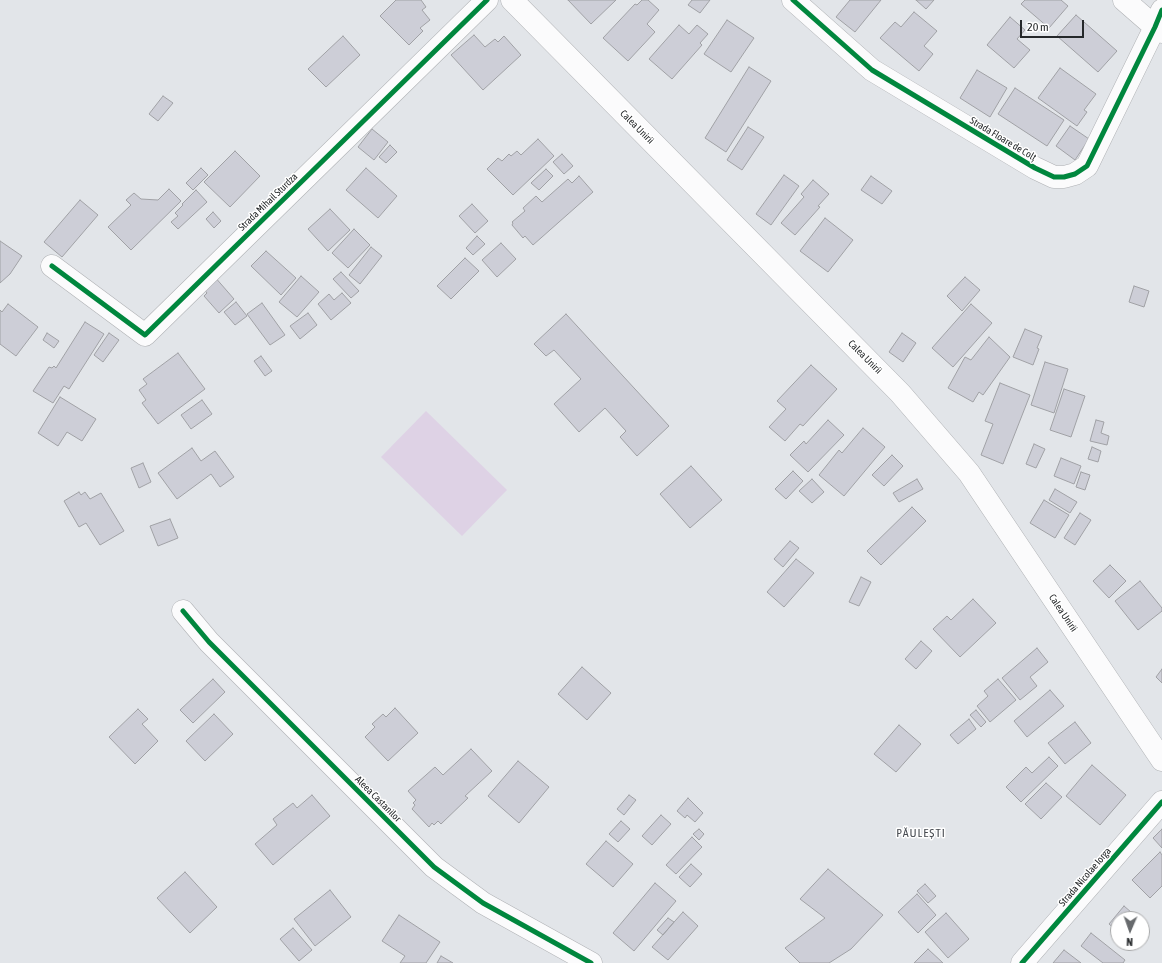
<!DOCTYPE html>
<meta charset="utf-8">
<style>
body{margin:0}
#map{position:relative;width:1162px;height:963px;overflow:hidden;background:#e2e5e9;font-family:"Asap Condensed",sans-serif}
canvas{display:block}
.north{position:absolute;left:1110px;top:911px;width:40px;height:40px;box-sizing:border-box;background:#fff;border:1px solid #a8a9aa;border-radius:50%;rotate:182deg;font-size:11px;font-weight:700;line-height:16px;text-align:center;color:#25282a}
.north::after{content:'';display:block;margin:auto;width:14px;height:18px;background:#676a6d;clip-path:polygon(50% 0,100% 100%,50% 72%,0 100%)}
.scale{position:absolute;left:1020px;top:20px;width:64px;height:18px;box-sizing:border-box;border:2px solid #25282a;border-top:0;padding-left:5px;font-size:12px;line-height:14px;white-space:nowrap;color:#25282a;-webkit-text-stroke:3px #fff;paint-order:stroke}
</style>
<div id="map">
<canvas width="1162" height="963"></canvas>
<div class="north">N</div>
<div class="scale">20 m</div>
</div>
<script>
const g = document.querySelector('canvas').getContext('2d');
g.lineJoin = 'round';
function paint(path, color) {
  g.fillStyle = color;
  g.fill(path, 'evenodd');
}
function shape(rows) {
  const path = new Path2D();
  for (const r of rows) {
    path.moveTo(r[0], r[1]);
    for (let i = 2; i < r.length; i += 2) path.lineTo(r[i], r[i + 1]);
  }
  return path;
}
function trace(path, color, width, dash) {
  g.strokeStyle = color;
  g.lineWidth = width;
  g.lineCap = dash ? 'butt' : 'round';
  g.setLineDash(dash || []);
  g.stroke(path);
}
function drawText(font, color, halo, rows, align = 'center') {
  g.font = font + ' "Asap Condensed",sans-serif';
  g.lineWidth = 3;
  g.setLineDash([]);
  g.textBaseline = 'middle';
  g.strokeStyle = halo;
  g.fillStyle = color;
  for (const [text, x, y, turn = 0] of rows) {
    g.save();
    g.translate(x, y);
    g.rotate((+turn || 0) * Math.PI / 180);
    g.textAlign = isNaN(turn) ? turn : align;
    if (halo) g.strokeText(text, 0, 0);
    g.fillText(text, 0, 0);
    g.restore();
  }
}
const green = shape([
 [426,411,507,490,462,536,381,457]
]);
const building = shape([
 [396,0,421,0,426,7,422,10,430,20,420,28,423,31,409,45,380,16,396,0],
 [568,0,616,0,591,24,568,0],
 [642,0,648,0,659,10,647,24,655,32,628,61,603,38,635,4,637,5,642,0],
 [692,0,710,0,700,13,688,5,692,0],
 [850,0,881,0,855,32,836,17,850,0],
 [916,0,934,0,926,9,916,0],
 [1025,0,1061,0,1068,6,1049,28,1021,4,1025,0],
 [914,12,937,31,924,46,933,54,919,71,880,38,895,22,901,27,914,12],
 [1076,15,1117,51,1098,72,1057,36,1076,15],
 [1010,17,1025,30,1017,39,1030,50,1014,68,987,45,1010,17],
 [727,20,754,38,731,72,704,54,727,20],
 [679,25,689,34,697,25,708,34,700,43,702,45,672,79,649,59,679,25],
 [474,35,485,47,495,39,498,42,504,36,521,55,483,90,451,55,474,35],
 [343,36,360,55,326,87,308,69,343,36],
 [749,67,771,81,726,152,705,138,749,67],
 [1060,68,1096,94,1084,110,1087,112,1077,126,1038,98,1060,68],
 [977,70,1007,88,990,117,960,98,977,70],
 [1015,88,1064,120,1047,146,998,114,1015,88],
 [163,96,173,103,158,121,149,114,163,96],
 [1070,126,1089,139,1075,160,1056,146,1070,126],
 [748,127,764,137,742,170,727,160,748,127],
 [372,129,388,142,374,160,358,147,372,129],
 [538,139,554,156,513,195,487,169,498,158,502,161,509,154,511,156,517,151,521,155,538,139],
 [390,145,397,152,386,163,379,157,390,145],
 [235,151,260,176,230,207,204,182,235,151],
 [562,154,573,166,564,174,553,162,562,154],
 [201,168,208,175,193,190,186,183,201,168],
 [366,168,397,196,378,218,346,190,366,168],
 [546,169,553,176,539,190,531,183,546,169],
 [784,175,799,186,771,225,756,214,784,175],
 [579,176,593,192,533,245,525,236,523,238,512,225,513,223,512,222,525,211,523,208,536,196,542,202,568,179,572,183,579,176],
 [871,176,892,191,882,204,861,190,871,176],
 [813,180,829,194,818,206,820,207,795,235,781,223,804,197,801,194,813,180],
 [169,189,181,201,131,250,108,227,131,205,126,200,134,193,141,199,158,200,169,189],
 [196,190,207,202,178,229,171,222,178,216,175,213,183,205,182,204,196,190],
 [80,200,98,215,62,257,44,242,80,200],
 [472,204,488,221,475,233,459,216,472,204],
 [330,209,350,230,328,251,308,229,330,209],
 [213,212,221,221,214,228,206,219,213,212],
 [825,218,853,240,828,272,800,251,825,218],
 [354,229,370,245,348,268,332,253,354,229],
 [477,236,485,244,473,255,466,248,477,236],
 [0,241,22,256,10,274,0,283,0,241],
 [501,243,516,259,497,277,482,260,501,243],
 [371,247,382,256,360,284,349,275,371,247],
 [266,251,296,278,281,295,251,266,266,251],
 [465,258,479,271,451,299,437,286,465,258],
 [341,272,359,291,351,298,333,279,341,272],
 [214,276,234,299,219,313,204,296,207,293,202,287,214,276],
 [301,276,319,292,297,317,279,302,301,276],
 [965,277,980,290,962,311,947,296,965,277],
 [1134,286,1149,291,1144,307,1129,302,1134,286],
 [342,293,351,303,331,320,318,304,329,294,334,300,342,293],
 [236,302,247,316,235,325,224,312,236,302],
 [262,303,285,335,270,345,247,314,262,303],
 [8,304,38,327,16,356,0,344,0,310,2,312,8,304],
 [971,304,992,323,953,367,932,348,971,304],
 [308,313,317,325,300,339,290,326,308,313],
 [566,314,669,426,637,456,620,437,626,431,605,408,579,432,554,404,581,379,554,350,546,356,534,344,566,314],
 [85,322,104,334,69,389,64,386,53,403,33,391,49,367,52,368,54,366,56,368,85,322],
 [1025,329,1042,336,1037,348,1039,349,1033,365,1013,357,1025,329],
 [47,333,59,341,54,348,43,340,47,333],
 [109,333,119,340,103,362,94,355,109,333],
 [902,333,916,343,903,362,889,352,902,333],
 [989,337,1010,357,983,395,979,392,973,402,948,388,965,357,971,360,989,337],
 [178,353,205,389,158,424,142,403,146,400,139,390,147,384,143,379,178,353],
 [261,356,272,371,265,376,254,361,261,356],
 [1045,362,1068,369,1054,413,1031,405,1045,362],
 [811,365,837,389,803,426,800,424,785,441,769,427,786,409,777,401,811,365],
 [1000,383,1030,395,1003,464,981,455,993,424,985,421,1000,383],
 [1064,389,1085,396,1071,437,1050,430,1064,389],
 [60,397,96,419,82,441,67,432,58,446,38,433,60,397],
 [202,400,212,414,191,429,181,415,202,400],
 [828,420,844,435,808,472,790,455,804,441,806,444,828,420],
 [1096,420,1104,422,1101,433,1109,436,1107,445,1090,441,1096,420],
 [863,428,885,447,844,496,819,475,839,450,842,453,863,428],
 [1034,444,1045,449,1036,468,1026,464,1034,444],
 [1092,447,1101,451,1098,462,1088,459,1092,447],
 [192,448,201,461,215,451,234,477,220,487,211,474,177,499,158,473,192,448],
 [892,455,903,466,884,486,872,475,892,455],
 [1061,458,1081,466,1074,484,1054,476,1061,458],
 [143,463,151,482,139,488,131,468,143,463],
 [691,466,722,500,690,528,660,494,691,466],
 [793,471,803,481,786,499,775,489,793,471],
 [1081,472,1090,475,1085,490,1076,487,1081,472],
 [812,479,824,492,812,503,799,491,812,479],
 [917,479,923,489,899,502,893,493,917,479],
 [1055,489,1077,502,1070,513,1049,500,1055,489],
 [79,492,81,495,85,492,90,499,101,493,124,531,100,545,86,523,79,527,64,501,79,492],
 [1044,500,1069,515,1055,538,1030,523,1044,500],
 [912,507,926,521,881,565,867,551,912,507],
 [1080,513,1091,520,1075,545,1064,538,1080,513],
 [170,519,178,538,158,546,150,526,170,519],
 [790,541,799,548,783,567,774,559,790,541],
 [796,559,814,573,784,607,767,592,796,559],
 [1110,565,1126,581,1109,598,1093,581,1110,565],
 [861,577,871,582,859,606,849,602,861,577],
 [1140,581,1162,608,1162,611,1138,630,1115,601,1140,581],
 [973,599,996,623,960,657,933,629,947,616,951,620,973,599],
 [921,641,932,651,916,669,905,659,921,641],
 [1037,648,1048,662,1030,677,1037,686,1020,700,1002,678,1037,648],
 [582,667,611,693,587,720,558,694,582,667],
 [1162,669,1162,683,1156,677,1162,669],
 [213,679,225,692,193,723,180,710,213,679],
 [998,679,1016,700,990,722,977,706,988,696,984,691,998,679],
 [1050,690,1064,706,1027,737,1014,721,1050,690],
 [395,708,418,733,388,761,365,737,375,727,372,724,383,714,386,717,395,708],
 [138,709,148,719,142,724,158,741,135,764,109,737,138,709],
 [976,710,986,722,981,727,970,715,976,710],
 [214,714,233,734,205,761,186,741,214,714],
 [969,719,976,729,958,744,950,735,969,719],
 [1075,722,1091,743,1065,764,1048,743,1075,722],
 [899,725,921,744,896,772,874,754,899,725],
 [471,749,492,771,465,796,468,798,441,824,438,821,434,825,432,823,429,827,412,809,415,805,413,803,416,800,408,791,435,767,443,775,471,749],
 [1049,757,1058,766,1021,802,1006,787,1026,767,1032,773,1049,757],
 [518,761,549,787,519,823,488,796,518,761],
 [1092,765,1126,795,1100,825,1066,796,1092,765],
 [1046,783,1062,797,1041,819,1025,804,1046,783],
 [312,795,330,816,273,865,255,844,277,825,273,819,293,803,297,808,312,795],
 [629,795,636,800,624,815,617,809,629,795],
 [688,798,703,813,695,822,687,815,685,818,677,811,688,798],
 [661,815,671,824,652,845,642,836,661,815],
 [621,821,630,829,618,842,609,834,621,821],
 [699,829,704,834,699,840,693,834,699,829],
 [1162,829,1162,848,1153,838,1162,829],
 [692,837,702,847,676,874,666,865,692,837],
 [606,841,633,864,613,887,586,864,606,841],
 [1160,852,1162,855,1162,886,1150,898,1132,880,1160,852],
 [691,864,702,874,690,887,679,877,691,864],
 [828,869,883,915,851,949,829,963,800,963,785,948,825,918,800,899,828,869],
 [185,872,217,907,190,933,157,898,185,872],
 [655,883,676,901,634,951,613,933,655,883],
 [925,884,936,896,928,903,917,891,925,884],
 [330,890,351,917,315,946,294,919,330,890],
 [917,894,936,915,918,933,898,912,917,894],
 [1124,906,1139,919,1118,919,1118,932,1109,924,1124,906],
 [683,912,698,926,668,960,652,947,683,912],
 [946,913,969,939,948,958,925,932,946,913],
 [399,915,440,942,426,963,400,963,405,956,382,941,399,915],
 [668,918,674,922,663,935,657,930,668,918],
 [293,928,312,950,299,961,280,939,293,928],
 [1091,933,1125,960,1123,963,1103,963,1081,946,1091,933],
 [928,949,943,963,914,963,928,949],
 [1064,950,1081,963,1053,963,1064,950],
 [441,956,453,963,437,963,441,956]
]);
const street = shape([
 [793,0,872,70,1035,168,1054,177,1064,177,1075,174,1087,166,1155,27,1162,10],
 [1124,0,1155,27,1162,32],
 [52,266,145,335,487,0],
 [183,611,209,642,434,867,483,903,591,963]
]);
const secondary = shape([
 [512,0,900,393,969,473,1162,760],
 [1022,963,1162,802]
]);
const cycleway = shape([
 [793,0,872,70,1035,168,1054,177,1064,177,1075,174,1087,166,1155,27,1162,10],
 [52,266,145,335,487,0],
 [183,611,209,642,434,867,483,903,591,963],
 [1022,963,1162,802]
]);
const streetNames = [
 ["Calea Unirii",637,127,45],
 ["Strada Floare de Colț",1003,139,31],
 ["Strada Mihail Sturdza",268,202,-44],
 ["Calea Unirii",865,357,45],
 ["Calea Unirii",1063,613,56],
 ["Aleea Castanilor",378,799,45],
 ["Strada Nicolae Iorga",1085,877,-49]
];
const quarterNames = [
 ["PĂULEȘTI",921,833]
];
paint(green, '#ded2e5');
paint(building, '#cdced7');
trace(building, '#a0a1a5', 1);
trace(street, '#afb1b4', 23);
trace(secondary, '#afb1b4', 23);
trace(street, '#fbfbfc', 22);
trace(secondary, '#fbfbfc', 22);
trace(cycleway, '#00873e', 5);
drawText('10px', '#25282a', '#fff', streetNames);
g.letterSpacing = '1px';
drawText('12px', '#474b51', '#fff', quarterNames);
g.letterSpacing = '0px';
</script>
